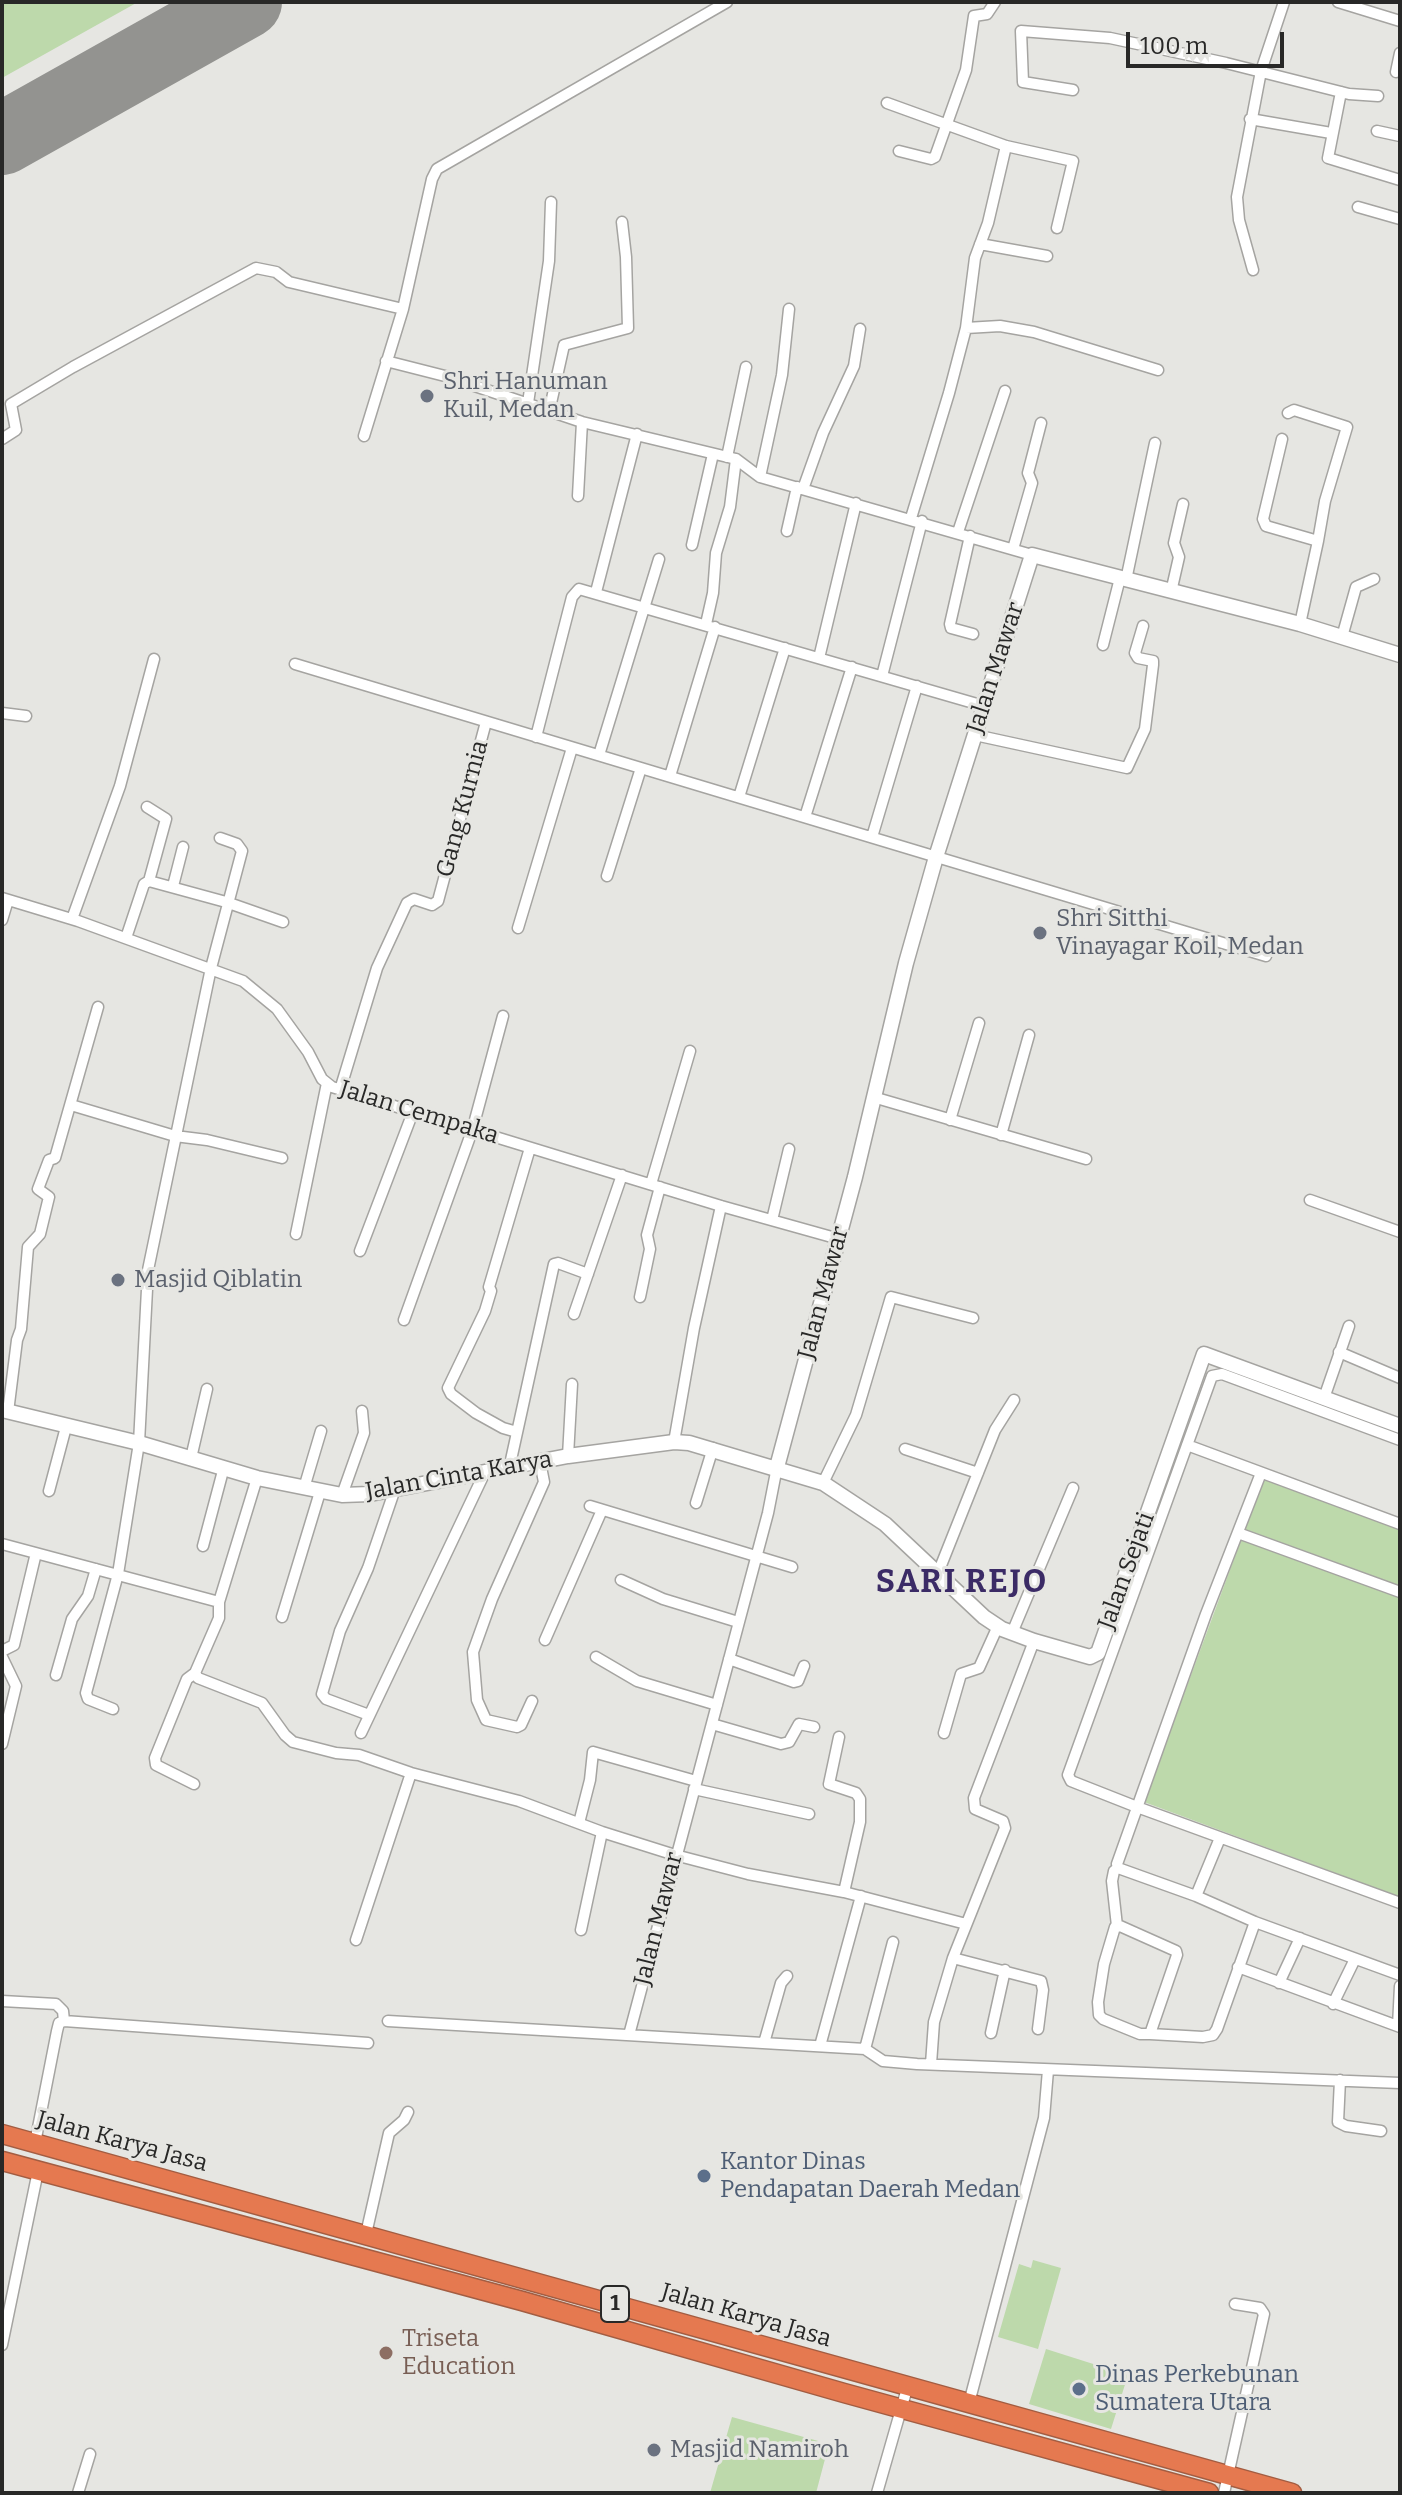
<!DOCTYPE html>
<style>
body{margin:0}
#map{position:relative;width:1402px;height:2495px;overflow:hidden;background:#e6e6e2;font-family:Bitter,serif}
canvas{display:block}
.frame{position:absolute;inset:0;border:4px solid #282827;pointer-events:none}
.scale{position:absolute;left:1126px;top:32px;width:158px;height:36px;box-sizing:border-box;border:4px solid #282827;border-top:0;padding-left:10px;font-size:24px;line-height:28px;white-space:nowrap;color:#282827;-webkit-text-stroke:6px #e6e6e2;paint-order:stroke}
</style>
<div id="map">
<canvas width="1402" height="2495"></canvas>
<div class="frame"></div>
<div class="scale">100 m</div>
</div>
<script>
const g = document.querySelector('canvas').getContext('2d');
g.lineJoin = 'round';
function paint(path, color) {
  g.fillStyle = color;
  g.fill(path, 'evenodd');
}
function shape(rows) {
  const path = new Path2D();
  for (const r of rows) {
    path.moveTo(r[0], r[1]);
    for (let i = 2; i < r.length; i += 2) path.lineTo(r[i], r[i + 1]);
  }
  return path;
}
function trace(path, color, width, dash) {
  g.strokeStyle = color;
  g.lineWidth = width;
  g.lineCap = dash ? 'butt' : 'round';
  g.setLineDash(dash || []);
  g.stroke(path);
}
function drawText(font, color, halo, rows, align = 'center') {
  g.font = font + ' Bitter,serif';
  g.lineWidth = 6;
  g.setLineDash([]);
  g.textBaseline = 'middle';
  g.strokeStyle = halo;
  g.fillStyle = color;
  for (const [text, x, y, turn = 0] of rows) {
    g.save();
    g.translate(x, y);
    g.rotate((+turn || 0) * Math.PI / 180);
    g.textAlign = isNaN(turn) ? turn : align;
    if (halo) g.strokeText(text, 0, 0);
    g.fillText(text, 0, 0);
    g.restore();
  }
}
const green = shape([
 [2,2,138,2,2,78],
 [1264,1478,1400,1528,1400,1897,1144,1802],
 [1033,2260,1061,2268,1038,2349,998,2337,1019,2264,1031,2268],
 [1046,2349,1128,2375,1111,2429,1029,2404],
 [732,2417,829,2444,816,2493,710,2493]
]);
const runway = shape([
 [2,139,246,2]
]);
const street = shape([
 [1338,2,1400,21],
 [1396,72,1400,53],
 [1073,90,1023,82,1021,31,1110,38,1226,63,1349,94,1378,96],
 [1341,92,1328,158,1400,180],
 [887,103,1006,146,1073,161,1057,228],
 [1250,119,1331,133],
 [1377,131,1400,136],
 [899,151,931,159,935,157,966,70,974,16,987,14,995,2],
 [1358,207,1400,219],
 [980,244,1047,256],
 [1253,270,1239,220,1237,197,1261,71,1284,2],
 [966,328,1000,326,1034,332,1158,370],
 [386,361,445,376,582,422,736,459,760,477,1032,555],
 [528,403,549,261,551,202],
 [549,412,564,345,628,328,626,257,622,222],
 [1288,413,1294,410,1347,427,1325,501,1318,541],
 [364,436,403,309,432,179,437,169,727,2],
 [2,439,16,430,11,404,73,367,256,268,276,272,289,282,403,309],
 [1282,439,1263,519,1266,526,1318,541,1300,624],
 [727,457,746,367],
 [760,477,782,375,789,309],
 [803,489,823,433,854,366,860,329],
 [578,496,582,422],
 [911,518,949,393,966,328,975,258,988,223,1006,146],
 [787,531,797,487],
 [958,532,1005,391],
 [970,536,950,624,951,628,973,634],
 [692,545,713,454],
 [1013,549,1032,483,1028,473,1041,423],
 [1126,580,1155,443],
 [596,592,637,434],
 [1171,592,1179,557,1174,543,1183,504],
 [706,624,713,593,716,553,730,507,736,459],
 [1342,637,1356,587,1374,579],
 [1103,645,1120,578],
 [819,658,856,503],
 [295,664,1266,956],
 [882,676,922,521],
 [2,713,26,716],
 [975,735,1127,768,1145,729,1153,665,1153,661,1138,658,1135,653,1143,626],
 [536,737,572,597,579,589,984,706],
 [599,755,659,559],
 [670,776,715,627],
 [739,797,785,648],
 [147,807,166,819,149,881,226,902,283,922],
 [805,817,852,667],
 [872,837,917,686],
 [607,876,641,768],
 [173,886,183,847],
 [2,898,78,921,243,981,277,1009,308,1052,322,1079,332,1087,721,1206,839,1239],
 [72,919,120,786,154,659],
 [2,920,8,900],
 [518,928,572,748],
 [126,938,144,884,149,881],
 [340,1090,377,968,407,903,414,899,432,905,438,901,486,722],
 [873,1097,1086,1159],
 [71,1105,175,1136,207,1140,282,1158],
 [950,1120,979,1023],
 [1001,1135,1029,1035],
 [651,1184,690,1051],
 [1310,1200,1400,1232],
 [772,1220,789,1149],
 [296,1234,327,1083],
 [360,1251,413,1112],
 [640,1297,650,1249,647,1235,660,1187],
 [574,1314,622,1175],
 [404,1320,472,1131,503,1016],
 [1339,1352,1400,1378],
 [1324,1398,1349,1326],
 [8,1412,17,1340,21,1329,28,1247,40,1234,49,1197,38,1189,49,1160,55,1158,98,1007],
 [517,1432,503,1428,476,1413,451,1394,448,1388,485,1311,491,1291,489,1287,530,1148],
 [1400,1440,1222,1374,1212,1376,1068,1775,1071,1781,1137,1807,1400,1903],
 [674,1442,694,1328,721,1206],
 [1187,1445,1400,1524],
 [905,1449,978,1473],
 [568,1456,572,1384],
 [191,1458,207,1389],
 [509,1469,554,1264,558,1263,588,1274],
 [1261,1473,1206,1614,1117,1864,1118,1868,1196,1896,1255,1922,1400,1975],
 [823,1483,856,1415,891,1297,973,1318],
 [304,1488,321,1431],
 [49,1491,66,1427],
 [342,1495,364,1433,362,1411],
 [696,1503,713,1448],
 [590,1506,792,1567],
 [1238,1533,1400,1592],
 [2,1544,219,1602],
 [203,1546,224,1467],
 [938,1573,995,1430,1014,1400],
 [621,1580,663,1599,738,1622],
 [282,1617,320,1492],
 [1012,1633,1073,1488],
 [545,1640,602,1510],
 [2,1651,14,1645,36,1553],
 [2,1657,16,1686,2,1744],
 [596,1657,637,1681,717,1705],
 [729,1659,794,1682,798,1681,804,1666],
 [195,1673,198,1678,262,1703,285,1735,293,1742,336,1753,359,1755,411,1773,519,1801,602,1832,675,1855,748,1874,844,1892,966,1924],
 [56,1675,72,1619,88,1596,96,1569],
 [532,1701,521,1725,517,1727,486,1720,477,1700,473,1652,492,1599,544,1482,540,1462],
 [113,1709,88,1699,86,1693,118,1574,139,1443,148,1270,211,968,242,851,237,844,220,838],
 [369,1715,326,1699,322,1694,340,1631,368,1568,395,1489],
 [712,1724,781,1744,789,1742,799,1724,814,1727],
 [361,1733,485,1472],
 [944,1733,961,1674,979,1668,998,1626],
 [839,1737,829,1784,856,1793,860,1799,860,1822,844,1892],
 [194,1784,156,1765,155,1758,187,1679,195,1673,219,1618,219,1602,257,1478],
 [694,1789,809,1814],
 [579,1823,590,1780,593,1752,696,1781],
 [1196,1896,1220,1838],
 [1117,1926,1112,1881,1114,1871,1118,1868],
 [581,1930,602,1832],
 [356,1940,411,1773],
 [953,1958,1041,1981,1043,1990,1038,2029],
 [1238,1967,1400,2027],
 [1279,1983,1300,1938],
 [2,2001,56,2004,63,2011,64,2021,368,2043],
 [1333,2004,1355,1959],
 [388,2021,865,2049,883,2061,917,2064,1400,2083],
 [1398,2026,1400,1986],
 [991,2033,1005,1970],
 [1150,2034,1177,1955,1176,1951,1120,1926,1115,1927,1104,1964,1098,2002,1099,2015,1103,2019,1140,2034,1150,2034,1203,2037,1213,2035,1217,2029,1255,1922],
 [629,2035,768,1513,777,1467],
 [764,2043,781,1983,787,1976],
 [820,2046,861,1896],
 [865,2049,893,1942],
 [931,2064,934,2022,953,1958,1005,1828,1003,1821,975,1809,974,1798,1034,1641],
 [1340,2080,1338,2122,1346,2126,1381,2131],
 [35,2143,57,2031,59,2023,64,2021],
 [366,2234,389,2133,404,2120,408,2112],
 [2,2345,38,2171],
 [969,2403,1044,2118,1048,2070],
 [78,2493,90,2454],
 [877,2493,908,2385],
 [1224,2493,1264,2314,1260,2308,1235,2304]
]);
const secondary = shape([
 [2,1410,139,1443,257,1478,342,1495,370,1494,568,1456,674,1442,689,1443,823,1483,885,1524,984,1617,1002,1629,1034,1641,1090,1657,1098,1653,1204,1354,1400,1426],
 [777,1467,855,1177,906,963,936,857,1032,555,1300,624,1400,655]
]);
const highway = shape([
 [2,2134,1292,2493],
 [2,2161,522,2301,844,2393,1209,2493]
]);
const markers = [
 [427,396,8,"#6b7280"],
 [1040,933,8,"#6b7280"],
 [118,1280,8,"#6b7280"],
 [704,2176,8,"#5c6f8a"],
 [386,2353,8,"#8d6e63"],
 [1079,2389,8,"#5c6f8a"],
 [654,2450,8,"#6b7280"]
];
const shields = [
 [615,2304,28]
];
const shieldNames = [
 ["1",615,2304]
];
const worshipNames = [
 ["Shri Hanuman",443,382],
 ["Kuil, Medan",443,410],
 ["Shri Sitthi",1056,919],
 ["Vinayagar Koil, Medan",1056,947],
 ["Masjid Qiblatin",134,1280],
 ["Masjid Namiroh",670,2450]
];
const streetNames = [
 ["Jalan Mawar",996,668,-72],
 ["Gang Kurnia",463,809,-75],
 ["Jalan Cempaka",419,1113,17],
 ["Jalan Mawar",824,1293,-75],
 ["Jalan Cinta Karya",459,1476,-10],
 ["Jalan Sejati",1127,1571,-70],
 ["Jalan Mawar",659,1919,-76],
 ["Jalan Karya Jasa",122,2142,15],
 ["Jalan Karya Jasa",746,2316,16]
];
const serviceNames = [
 ["Kantor Dinas",720,2162],
 ["Pendapatan Daerah Medan",720,2190],
 ["Dinas Perkebunan",1095,2375],
 ["Sumatera Utara",1095,2403]
];
const educationNames = [
 ["Triseta",402,2339],
 ["Education",402,2367]
];
const districtNames = [
 ["SARI REJO",962,1583]
];
paint(green, '#bdd9ab');
trace(runway, '#939390', 72);
trace(street, '#a5a4a1', 13);
trace(secondary, '#a5a4a1', 17);
trace(highway, '#a35d42', 21);
trace(street, '#fff', 10);
trace(secondary, '#fff', 14);
trace(highway, '#e57950', 18);
for (const [x, y, r, color] of markers) {
  const dot = new Path2D();
  dot.arc(x, y, r, 0, 2 * Math.PI);
  g.fillStyle = color;
  g.fill(dot);
  trace(dot, '#e6e6e2', 3);
}
for (const [x, y, w] of shields) {
  const box = new Path2D();
  box.roundRect(x - w / 2, y - 18, w, 36, 6);
  g.fillStyle = '#e6e6e2';
  g.fill(box);
  trace(box, '#282827', 2);
}
drawText('bold 22px', '#282827', null, shieldNames);
drawText('24px', '#5b616d', '#e6e6e2', worshipNames, 'left');
drawText('24px', '#282827', '#e6e6e2', streetNames);
drawText('24px', '#4e5e75', '#e6e6e2', serviceNames, 'left');
drawText('24px', '#785e54', '#e6e6e2', educationNames, 'left');
g.letterSpacing = '2px';
drawText('bold 32px', '#3b2b66', '#e6e6e2', districtNames);
g.letterSpacing = '0px';
</script>
